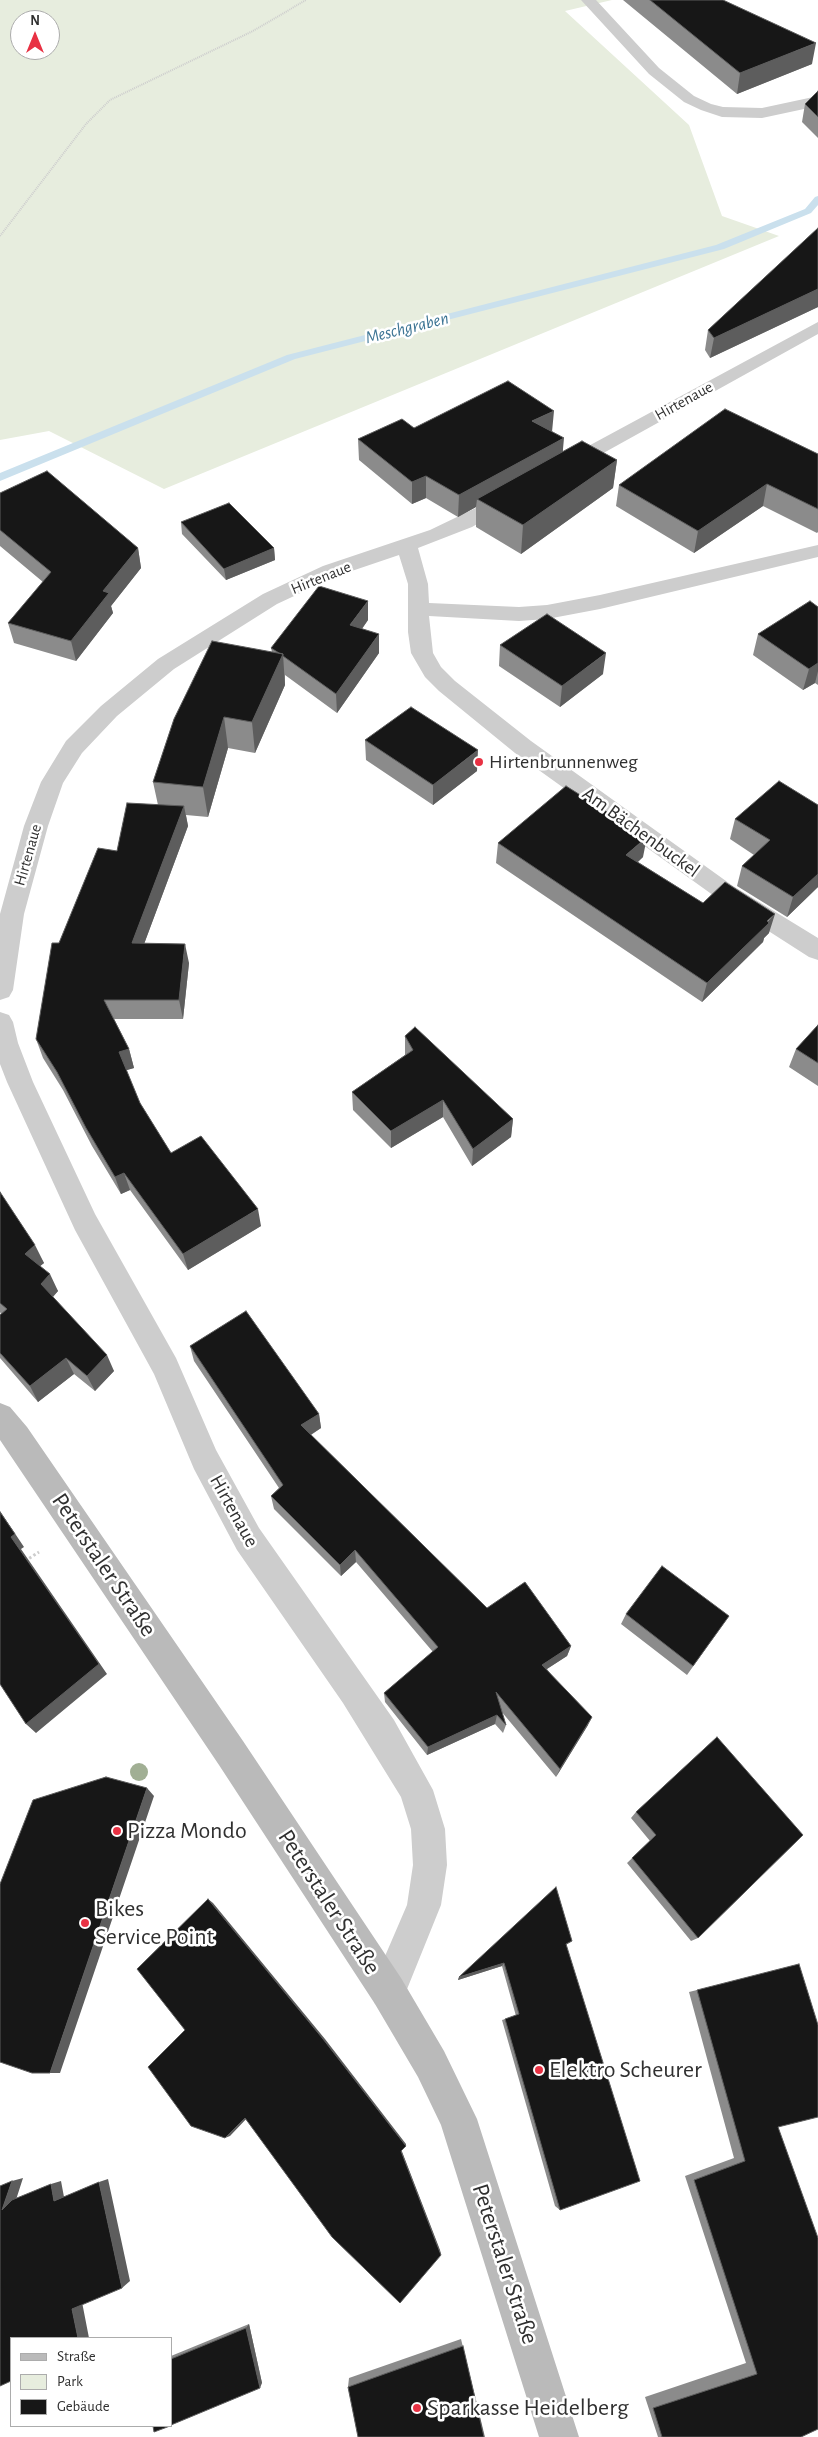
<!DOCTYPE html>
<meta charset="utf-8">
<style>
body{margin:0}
#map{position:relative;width:818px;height:2437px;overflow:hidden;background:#fff;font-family:"Alegreya Sans",sans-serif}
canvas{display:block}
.legend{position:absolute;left:10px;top:2337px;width:162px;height:90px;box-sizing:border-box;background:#fff;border:1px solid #acacac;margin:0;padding:6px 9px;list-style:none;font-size:15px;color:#303030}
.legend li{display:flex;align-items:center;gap:10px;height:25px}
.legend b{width:25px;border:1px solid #acacac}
.north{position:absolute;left:10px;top:10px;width:50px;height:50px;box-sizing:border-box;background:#fff;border:1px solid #acacac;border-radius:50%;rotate:0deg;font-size:14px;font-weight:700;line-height:20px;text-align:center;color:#303030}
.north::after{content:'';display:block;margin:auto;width:18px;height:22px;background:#e83143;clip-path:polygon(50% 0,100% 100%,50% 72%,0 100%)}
</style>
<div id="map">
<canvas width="818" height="2437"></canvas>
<ul class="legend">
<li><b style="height:6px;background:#bababa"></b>Straße</li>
<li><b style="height:14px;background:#e7edde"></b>Park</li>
<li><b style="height:14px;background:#171717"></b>Gebäude</li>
</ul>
<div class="north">N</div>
</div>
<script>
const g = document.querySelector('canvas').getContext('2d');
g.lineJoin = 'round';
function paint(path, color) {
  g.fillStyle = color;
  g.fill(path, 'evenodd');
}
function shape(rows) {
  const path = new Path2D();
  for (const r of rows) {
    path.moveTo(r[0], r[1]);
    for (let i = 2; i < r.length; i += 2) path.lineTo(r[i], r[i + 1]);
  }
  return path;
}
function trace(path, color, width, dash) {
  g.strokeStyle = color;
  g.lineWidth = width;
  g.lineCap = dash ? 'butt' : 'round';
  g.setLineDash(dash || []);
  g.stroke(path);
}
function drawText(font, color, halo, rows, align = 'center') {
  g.font = font + ' "Alegreya Sans",sans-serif';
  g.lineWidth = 5;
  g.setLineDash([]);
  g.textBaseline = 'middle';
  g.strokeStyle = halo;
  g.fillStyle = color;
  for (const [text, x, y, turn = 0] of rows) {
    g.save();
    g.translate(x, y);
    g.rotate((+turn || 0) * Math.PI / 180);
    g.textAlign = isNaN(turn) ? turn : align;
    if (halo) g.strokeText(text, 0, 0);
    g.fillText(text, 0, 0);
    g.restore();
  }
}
const green = shape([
 [0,0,612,0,565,11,689,125,722,216,779,236,164,489,49,431,0,440],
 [20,20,50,20,50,50,20,50]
]);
const stream = shape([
 [818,196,818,205,811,213,724,249,295,359,0,481,0,473,287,355,716,245,805,209,815,197,818,196]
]);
const pathFar1 = shape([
 [0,236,86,124,110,100,253,31,306,0]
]);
const path = shape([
 [25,1561,39,1552]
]);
const street = shape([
 [581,0,596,0,659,68,694,96,711,104,723,107,762,108,818,96,818,106,762,118,722,117,701,110,684,102,649,74,581,0],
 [818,322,818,334,571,471,564,473,557,471,554,467,557,463,818,322],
 [509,492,516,494,519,498,516,502,472,527,418,548,428,584,429,603,519,607,547,605,600,595,818,545,818,557,600,609,547,619,519,621,429,616,433,653,441,667,455,681,531,741,733,886,818,938,818,960,809,957,717,898,515,753,439,691,425,677,411,653,408,632,408,584,399,555,337,576,277,604,174,669,117,716,82,753,63,783,48,826,24,914,13,990,9,997,0,1000,0,914,24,826,41,782,66,741,101,706,158,659,263,594,323,566,430,530,509,492],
 [0,1012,9,1015,13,1022,18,1043,33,1082,95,1214,176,1358,216,1450,259,1528,394,1720,433,1790,445,1829,447,1865,441,1905,401,2004,388,2009,375,2004,370,1991,407,1905,413,1865,411,1829,401,1797,343,1703,237,1550,194,1469,154,1374,75,1230,7,1082,0,1064,0,1012]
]);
const secondary = shape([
 [0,1403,10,1407,27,1427,243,1741,401,1978,444,2051,477,2119,579,2437,539,2437,441,2125,418,2077,375,2004,219,1765,0,1440,0,1403]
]);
const trees = [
 [139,1772]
];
const wall = shape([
 [623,0,723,0,812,64,737,94],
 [818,91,818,138,802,122,805,104],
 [818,228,818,307,710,358,705,350,708,330],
 [414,428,552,432,563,451,617,460,613,488,521,554,476,527,476,507,458,517,426,498,412,504,359,460,358,439],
 [818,454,818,532,817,533,763,506,694,553,616,506,619,485],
 [0,493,138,548,141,568,111,606,113,613,76,661,14,643,8,623,43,582,0,546],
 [181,522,274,548,275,560,226,580,182,534],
 [818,607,818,685,815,683,803,690,753,655,758,634],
 [368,620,362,629,379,653,337,713,285,675,285,685,255,753,228,748,208,817,186,815,188,826,144,944,189,963,183,1019,114,1019,129,1049,134,1068,126,1070,140,1103,171,1153,261,1226,188,1270,130,1190,121,1194,92,1146,63,1090,43,1058,36,1039,59,943,117,851,158,805,153,782,272,652,271,648],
 [500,645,603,674,560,707,499,666],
 [365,740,477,771,433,805,366,760],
 [818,805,818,887,787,917,737,886,742,866,754,855,730,839,735,819],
 [498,843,643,857,638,862,703,903,769,933,764,938,763,942,702,1002,496,863],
 [818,1025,818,1086,789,1067,796,1049],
 [405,1036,513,1119,511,1137,472,1166,443,1117,391,1148,353,1110,352,1092,405,1055],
 [0,1192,44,1263,40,1266,58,1291,53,1297,114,1371,95,1391,74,1374,38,1402,0,1358,0,1315,1,1314,0,1312],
 [190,1346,319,1414,321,1428,311,1435,487,1608,571,1646,567,1656,547,1669,588,1725,556,1777,501,1711,506,1725,503,1733,495,1724,427,1755,385,1702,384,1693,433,1652,356,1562,341,1576,274,1509,271,1496,279,1488,194,1361],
 [626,1614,729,1616,687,1675,621,1624],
 [717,1737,698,1938,691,1941,627,1863,650,1841,631,1818,636,1812],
 [572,1941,566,1945,560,2210,555,2206,502,2020,516,2016,502,1966,458,1980,459,1977],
 [697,1990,778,2127,801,2437,658,2437,645,2397,746,2363,685,2176,734,2158,689,1992],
 [249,2324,262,2383,171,2425,171,2356],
 [461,2339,485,2437,348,2387,349,2378]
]);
const shadedWall = shape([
 [816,43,812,64,737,94,740,73],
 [818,289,818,307,710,358,714,338],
 [554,411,552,432,532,421],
 [564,438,562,460,477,499,476,507,458,517,459,495],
 [617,460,613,488,521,554,523,525],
 [426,476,426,498,412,504,412,482],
 [767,484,763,506,694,553,698,531],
 [138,548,141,568,111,606,113,613,76,661,71,641,103,591],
 [274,548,275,560,226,580,224,569],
 [368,601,368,620,351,644,350,625],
 [379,634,379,653,337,713,336,694],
 [606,653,603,674,560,707,562,686],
 [283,654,285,685,255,753,252,722],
 [818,663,818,671,815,683,803,690,809,669],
 [224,717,228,748,208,817,203,787],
 [478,750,477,771,433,805,433,785],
 [184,806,188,826,137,963,132,943],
 [647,837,643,857,623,875,626,855],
 [818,874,818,887,787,917,793,897],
 [775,914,769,933,764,938,763,942,702,1002,707,983],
 [185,944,189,963,183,1019,179,1000],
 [129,1049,134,1068,124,1071,119,1052],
 [443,1100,443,1117,391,1148,391,1131],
 [513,1119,511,1137,472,1166,473,1149],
 [124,1173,130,1190,121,1194,115,1177],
 [258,1209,261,1226,188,1270,183,1254],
 [35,1245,44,1263,33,1272,25,1254],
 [50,1274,58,1291,49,1301,41,1284],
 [107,1355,114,1371,95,1391,87,1376],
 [66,1358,74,1374,38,1402,30,1386],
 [319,1414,321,1428,304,1439,301,1425],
 [0,1511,24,1547,21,1549,107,1674,36,1733,26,1724],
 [355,1550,356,1562,341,1576,340,1565],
 [571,1646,567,1656,539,1674,542,1665],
 [497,1715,495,1724,427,1755,428,1747],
 [592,1717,588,1725,556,1777,560,1769],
 [147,1788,154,1796,60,2073,50,2073],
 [208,1899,213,1903,325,2039,406,2144,406,2146],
 [504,1963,502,1966,458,1980,459,1977],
 [249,2116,230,2136,225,2138,245,2118],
 [401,2149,440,2250,441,2255,401,2151],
 [23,2178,14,2206,2,2210,12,2181],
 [108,2179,130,2281,122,2288,99,2182],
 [61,2181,64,2197,54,2201,51,2184],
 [82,2302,89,2338,78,2338,72,2309],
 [249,2324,262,2383,260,2388,246,2328]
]);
const building = shape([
 [650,0,723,0,816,43,740,73,650,0],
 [818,91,818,117,805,104,818,91],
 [818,228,818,289,714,338,708,330,818,228],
 [508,381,554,411,532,421,564,438,459,495,426,476,412,482,358,439,402,419,414,428,508,381],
 [725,409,818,454,818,509,767,484,698,531,619,485,725,409],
 [582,441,617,460,523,525,477,499,582,441],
 [47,471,138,548,103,591,109,593,71,641,8,623,51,572,0,530,0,493,47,471],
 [229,503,274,548,224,569,181,522,229,503],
 [319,586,368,601,350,625,379,634,336,694,283,656,283,654,279,653,271,648,319,586],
 [810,601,818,607,818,663,809,669,758,634,810,601],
 [547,614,606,653,562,686,500,645,547,614],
 [212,641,283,654,252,722,224,717,203,787,153,782,174,719,212,641],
 [411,707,478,750,433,785,365,740,411,707],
 [779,781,818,805,818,874,793,897,742,866,770,840,735,819,779,781],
 [566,786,647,837,626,855,703,903,725,882,775,914,767,921,769,923,707,983,498,843,566,786],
 [127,803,184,806,132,943,185,944,179,1000,104,1000,129,1049,119,1052,140,1103,171,1153,201,1136,258,1209,183,1254,124,1173,115,1177,86,1128,57,1072,36,1039,52,943,59,943,98,848,117,851,127,803],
 [818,1025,818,1063,796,1049,818,1025],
 [415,1027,513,1119,473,1149,443,1100,391,1131,352,1092,413,1050,405,1036,415,1027],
 [0,1192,35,1245,25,1254,50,1274,41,1284,107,1355,87,1376,66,1358,30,1386,0,1353,0,1315,7,1309,0,1303,0,1192],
 [246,1311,319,1414,301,1425,487,1608,525,1582,571,1646,542,1665,592,1717,560,1769,496,1692,506,1725,497,1715,428,1747,384,1693,438,1647,355,1550,340,1565,271,1496,283,1485,190,1346,246,1311],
 [0,1512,15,1534,11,1537,99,1664,26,1724,0,1684,0,1512],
 [662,1566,729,1616,693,1666,626,1614,662,1566],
 [717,1737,803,1835,698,1938,632,1858,656,1835,636,1812,717,1737],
 [106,1777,147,1788,50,2073,32,2073,0,2062,0,1884,33,1800,106,1777],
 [556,1887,572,1941,566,1944,640,2181,560,2210,505,2019,519,2014,504,1963,459,1977,556,1887],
 [208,1899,323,2039,406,2146,401,2151,441,2255,400,2303,332,2237,245,2118,225,2138,191,2126,148,2067,185,2030,137,1969,208,1899],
 [799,1964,818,2025,818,2117,778,2127,818,2238,818,2429,801,2437,662,2437,653,2408,757,2374,694,2180,745,2161,697,1990,799,1964],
 [12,2181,2,2210,12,2200,51,2184,54,2201,99,2182,122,2288,72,2309,78,2338,11,2338,11,2381,0,2386,0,2186,12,2181],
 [246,2328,260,2388,171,2425,171,2359,246,2328],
 [463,2346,484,2437,358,2437,348,2387,463,2346],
 [153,2426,170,2426,154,2432,153,2426]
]);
const markers = [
 [479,762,5,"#e83143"],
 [117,1831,5,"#e83143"],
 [85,1923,5,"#e83143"],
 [539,2070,5,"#e83143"],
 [417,2408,5,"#e83143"]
];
const farStreetnames = [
 ["Hirtenaue",684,401,-29],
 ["Hirtenaue",321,578,-22],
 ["Hirtenaue",28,855,-74]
];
const farWaternames = [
 ["Meschgraben",407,328,-14]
];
const poiNames = [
 ["Hirtenbrunnenweg",489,762]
];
const streetNames = [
 ["Am Bächenbuckel",641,832,36],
 ["Hirtenaue",234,1511,61]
];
const nearStreetnames = [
 ["Peterstaler Straße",104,1565,56],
 ["Peterstaler Straße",329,1902,57],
 ["Peterstaler Straße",505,2264,72]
];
const nearPoinames = [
 ["Pizza Mondo",127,1831],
 ["Bikes",95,1909],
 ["Service Point",95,1937],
 ["Elektro Scheurer",549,2070],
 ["Sparkasse Heidelberg",427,2408]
];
paint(green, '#e7edde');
paint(stream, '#cae0ed');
trace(pathFar1, '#cdcdcd', 2, [1, 1]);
trace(path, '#cdcdcd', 3, [2.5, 2.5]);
paint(street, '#cdcdcd');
paint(secondary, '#bababa');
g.fillStyle = '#a1af94';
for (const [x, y] of trees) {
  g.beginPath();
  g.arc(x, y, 9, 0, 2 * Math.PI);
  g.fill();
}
paint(wall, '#8b8b8b');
paint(shadedWall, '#5d5d5d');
paint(building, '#171717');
trace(building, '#5d5d5d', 1);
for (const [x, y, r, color] of markers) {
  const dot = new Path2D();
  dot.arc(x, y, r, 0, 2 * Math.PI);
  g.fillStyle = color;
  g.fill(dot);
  trace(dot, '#fff', 2);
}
drawText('16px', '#303030', '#fff', farStreetnames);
drawText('italic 18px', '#3c7494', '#fff', farWaternames);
drawText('20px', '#303030', '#fff', poiNames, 'left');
drawText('20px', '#303030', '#fff', streetNames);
drawText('24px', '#303030', '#fff', nearStreetnames);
drawText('24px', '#303030', '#fff', nearPoinames, 'left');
</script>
